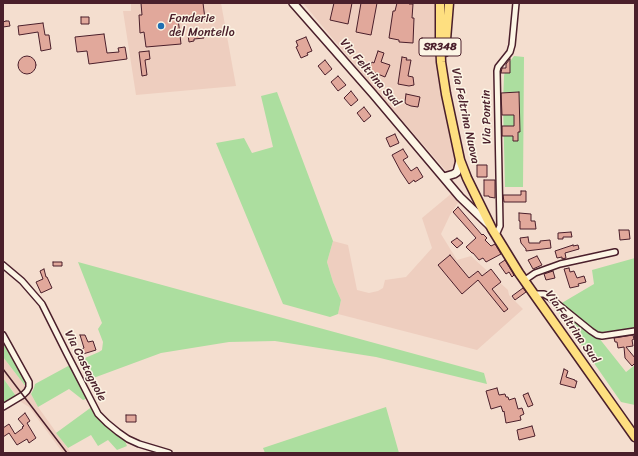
<!DOCTYPE html>
<style>
body{margin:0}
#map{position:relative;width:638px;height:456px;overflow:hidden;background:#f4decf;font-family:Sriracha,sans-serif}
canvas{display:block}
.frame{position:absolute;inset:0;border:4px solid #4a1f2b;pointer-events:none}
</style>
<div id="map">
<canvas width="638" height="456"></canvas>
<div class="frame"></div>
</div>
<script>
const g = document.querySelector('canvas').getContext('2d');
g.lineJoin = 'round';
function paint(path, color) {
  g.fillStyle = color;
  g.fill(path, 'evenodd');
}
function shape(rows) {
  const path = new Path2D();
  for (const r of rows) {
    if (r.length === 3) {
      path.moveTo(r[0] + r[2], r[1]);
      path.arc(r[0], r[1], r[2], 0, 2 * Math.PI);
      continue;
    }
    path.moveTo(r[0], r[1]);
    for (let i = 2; i < r.length; i += 2) path.lineTo(r[i], r[i + 1]);
  }
  return path;
}
function trace(path, color, width, dash) {
  g.strokeStyle = color;
  g.lineWidth = width;
  g.lineCap = dash ? 'butt' : 'round';
  g.setLineDash(dash || []);
  g.stroke(path);
}
function drawText(font, color, halo, rows, align = 'center') {
  g.font = font + ' Sriracha,sans-serif';
  g.lineWidth = 3;
  g.setLineDash([]);
  g.textBaseline = 'middle';
  g.strokeStyle = halo;
  g.fillStyle = color;
  for (const [text, x, y, turn = 0] of rows) {
    g.save();
    g.translate(x, y);
    g.rotate((+turn || 0) * Math.PI / 180);
    g.textAlign = isNaN(turn) ? turn : align;
    if (halo) g.strokeText(text, 0, 0);
    g.fillText(text, 0, 0);
    g.restore();
  }
}
const built = shape([
 [131,3,221,3,236,86,136,95,123,11,131,11],
 [303,3,436,3,436,51,448,127,458,162,447,172,374,88],
 [452,193,459,201,450,215,441,234,457,260,471,256,508,290,509,295,523,309,477,350,338,314,341,300,333,282,327,262,333,241,348,245,357,290,369,293,378,291,383,288,385,280,406,277,432,248,422,218],
 [3,357,31,394,38,407,71,453,63,453,29,407,21,402,3,378]
]);
const green = shape([
 [514,56,524,57,523,187,505,187,503,103,504,76,506,67],
 [277,92,333,241,327,262,333,282,341,300,338,314,330,317,283,304,216,143,244,138,252,153,273,147,261,96],
 [635,258,635,328,595,333,626,372,635,365,635,405,621,402,555,307,594,284,592,270],
 [78,262,477,371,484,373,487,384,376,357,275,341,229,342,161,353,88,380,78,361,99,352,102,350,103,342,98,329,102,323],
 [3,339,12,358,24,377,27,385,26,387,3,357],
 [70,365,88,398,83,400,69,389,38,407,31,394,34,388,35,384],
 [3,378,16,396,3,405],
 [93,406,124,439,127,446,117,450,108,440,98,446,91,435,68,448,56,433],
 [386,407,399,453,265,453,263,448]
]);
const building = shape([
 [141,3,203,3,205,19,187,21,187,17,178,18,181,44,146,47,144,32,140,33,139,15,142,15,141,3],
 [334,3,352,3,348,24,330,20,334,3],
 [361,3,377,3,371,35,356,32,361,3],
 [397,3,409,3,409,4,413,4,412,18,414,18,413,43,399,42,399,40,389,38,393,11,395,11,397,3],
 [81,17,89,17,89,24,81,24,81,17],
 [6,21,9,21,10,26,3,27,3,22,6,21],
 [43,23,45,35,49,35,51,49,41,51,38,32,19,35,18,26,43,23],
 [204,33,204,38,194,39,194,41,189,42,188,35,204,33],
 [104,34,107,53,119,52,118,48,125,47,127,59,89,64,87,51,77,52,75,37,104,34],
 [306,37,312,51,307,53,308,55,301,58,296,47,298,46,296,41,306,37],
 [149,51,150,59,145,60,147,75,142,76,139,52,149,51],
 [378,51,384,53,381,62,390,65,385,77,368,70,372,62,374,63,378,51],
 [27,65,9],
 [402,57,407,58,406,60,411,60,408,76,413,77,414,85,409,86,398,84,402,57],
 [510,59,510,73,501,73,502,68,506,68,506,64,510,59],
 [325,60,332,69,325,75,318,66,325,60],
 [338,76,346,85,338,91,331,82,338,76],
 [351,91,358,100,351,106,344,98,351,91],
 [519,92,520,132,518,132,518,141,513,141,513,136,502,136,502,126,514,126,514,115,502,115,501,93,519,92],
 [406,94,420,97,418,107,411,106,406,104,405,102,406,94],
 [364,107,371,116,364,122,357,113,364,107],
 [395,134,399,143,390,147,386,138,395,134],
 [403,149,408,157,403,160,411,171,417,167,423,177,415,182,414,180,409,184,401,172,392,155,403,149],
 [477,165,487,165,487,177,477,177,477,165],
 [484,180,495,180,495,198,489,197,489,196,484,196,484,180],
 [521,191,526,191,526,202,504,202,503,195,521,195,521,191],
 [458,207,482,235,483,234,487,238,485,240,491,246,495,244,501,254,486,262,483,258,479,260,473,253,472,253,466,247,476,238,453,212,458,207],
 [519,213,531,214,531,221,535,221,536,229,520,229,520,221,519,221,519,213],
 [619,230,629,230,630,239,620,240,619,230],
 [571,232,572,237,563,237,563,239,558,239,558,233,571,232],
 [528,237,529,243,540,243,540,241,550,240,551,248,526,251,526,249,521,243,520,238,528,237],
 [457,238,463,243,457,248,451,242,457,238],
 [573,245,573,246,578,245,579,249,565,253,566,258,562,259,562,257,557,258,555,251,573,245],
 [450,255,469,278,478,271,482,276,491,269,501,282,492,289,508,309,504,312,478,280,462,294,438,265,450,255],
 [537,256,542,265,533,269,528,260,537,256],
 [505,260,514,275,512,277,509,272,506,274,499,264,505,260],
 [53,262,62,262,62,266,53,266,53,262],
 [569,268,570,272,574,271,577,278,584,276,586,282,578,284,579,286,570,288,564,269,569,268],
 [44,269,46,277,47,277,52,288,41,293,36,282,43,279,40,271,44,269],
 [553,271,555,278,546,280,544,274,553,271],
 [523,288,526,292,515,300,512,296,523,288],
 [80,335,85,335,88,342,93,341,96,350,83,354,81,349,84,348,80,335],
 [633,335,634,339,632,340,633,346,626,347,635,358,635,363,632,366,625,358,624,347,618,348,617,342,615,342,614,338,633,335],
 [564,369,568,371,566,377,575,380,575,381,577,381,575,388,560,384,564,369],
 [497,388,499,395,505,394,506,397,508,397,509,400,515,398,518,409,522,408,524,414,520,416,521,420,506,423,504,411,503,412,501,406,491,409,486,391,497,388],
 [528,393,533,405,528,407,523,395,528,393],
 [25,413,30,421,27,423,36,438,29,443,27,439,17,445,9,433,3,437,3,428,9,424,15,434,23,428,22,427,24,426,18,419,25,413],
 [126,415,136,415,136,422,126,422,126,415],
 [532,426,535,436,519,440,517,430,532,426]
]);
const minor = shape([
 [496,235,500,226,497,71,498,67,510,52,512,45,516,3],
 [3,265,22,281,42,304,66,352,98,414,107,423,118,432,128,439,139,444,169,453],
 [525,280,535,273,560,264,615,252],
 [535,294,544,294,549,297,591,331,597,335,602,336,635,331],
 [3,335,29,382,29,387,27,391,23,395,3,407]
]);
const secondary = shape([
 [293,3,373,94,460,197,489,225],
 [444,177,454,174,457,172,460,160]
]);
const primary = shape([
 [440,3,440,39,441,62,446,94,460,160,467,178,492,229,519,273,635,437],
 [445,52,449,3]
]);
const rail = shape([
 [3,369,67,453]
]);
const markers = [
 [161,26,4,"#1f6fb2"]
];
const shields = [
 [440,47,42]
];
const shieldNames = [
 ["SR348",440,47]
];
const poiNames = [
 ["Fonderie",169,19],
 ["del Montello",169,33]
];
const streetNames = [
 ["Via Feltrina Sud",370,73,49],
 ["Via Feltrina Nuova",465,116,78],
 ["Via Pontin",487,117,-91],
 ["Via Feltrina Sud",572,327,55],
 ["Via Castagnole",85,366,63]
];
paint(built, '#eecebf');
paint(green, '#acde9f');
paint(building, '#e1a89b');
trace(building, '#4a1f2b', 1);
trace(minor, '#4a1f2b', 8);
trace(secondary, '#4a1f2b', 10);
trace(primary, '#4a1f2b', 11);
trace(minor, '#fcf5e5', 5);
trace(secondary, '#fcf5e5', 7);
trace(primary, '#fedf80', 8);
trace(rail, '#4a1f2b', 1.5);
for (const [x, y, r, color] of markers) {
  const dot = new Path2D();
  dot.arc(x, y, r, 0, 2 * Math.PI);
  g.fillStyle = color;
  g.fill(dot);
  trace(dot, '#fcf5e5', 1.5);
}
for (const [x, y, w] of shields) {
  const box = new Path2D();
  box.roundRect(x - w / 2, y - 9, w, 18, 3);
  g.fillStyle = '#fcf5e5';
  g.fill(box);
  trace(box, '#4a1f2b', 1);
}
drawText('bold 11px', '#4a1f2b', null, shieldNames);
drawText('12px', '#4a1f2b', '#fcf5e5', poiNames, 'left');
drawText('12px', '#4a1f2b', '#fcf5e5', streetNames);
</script>
